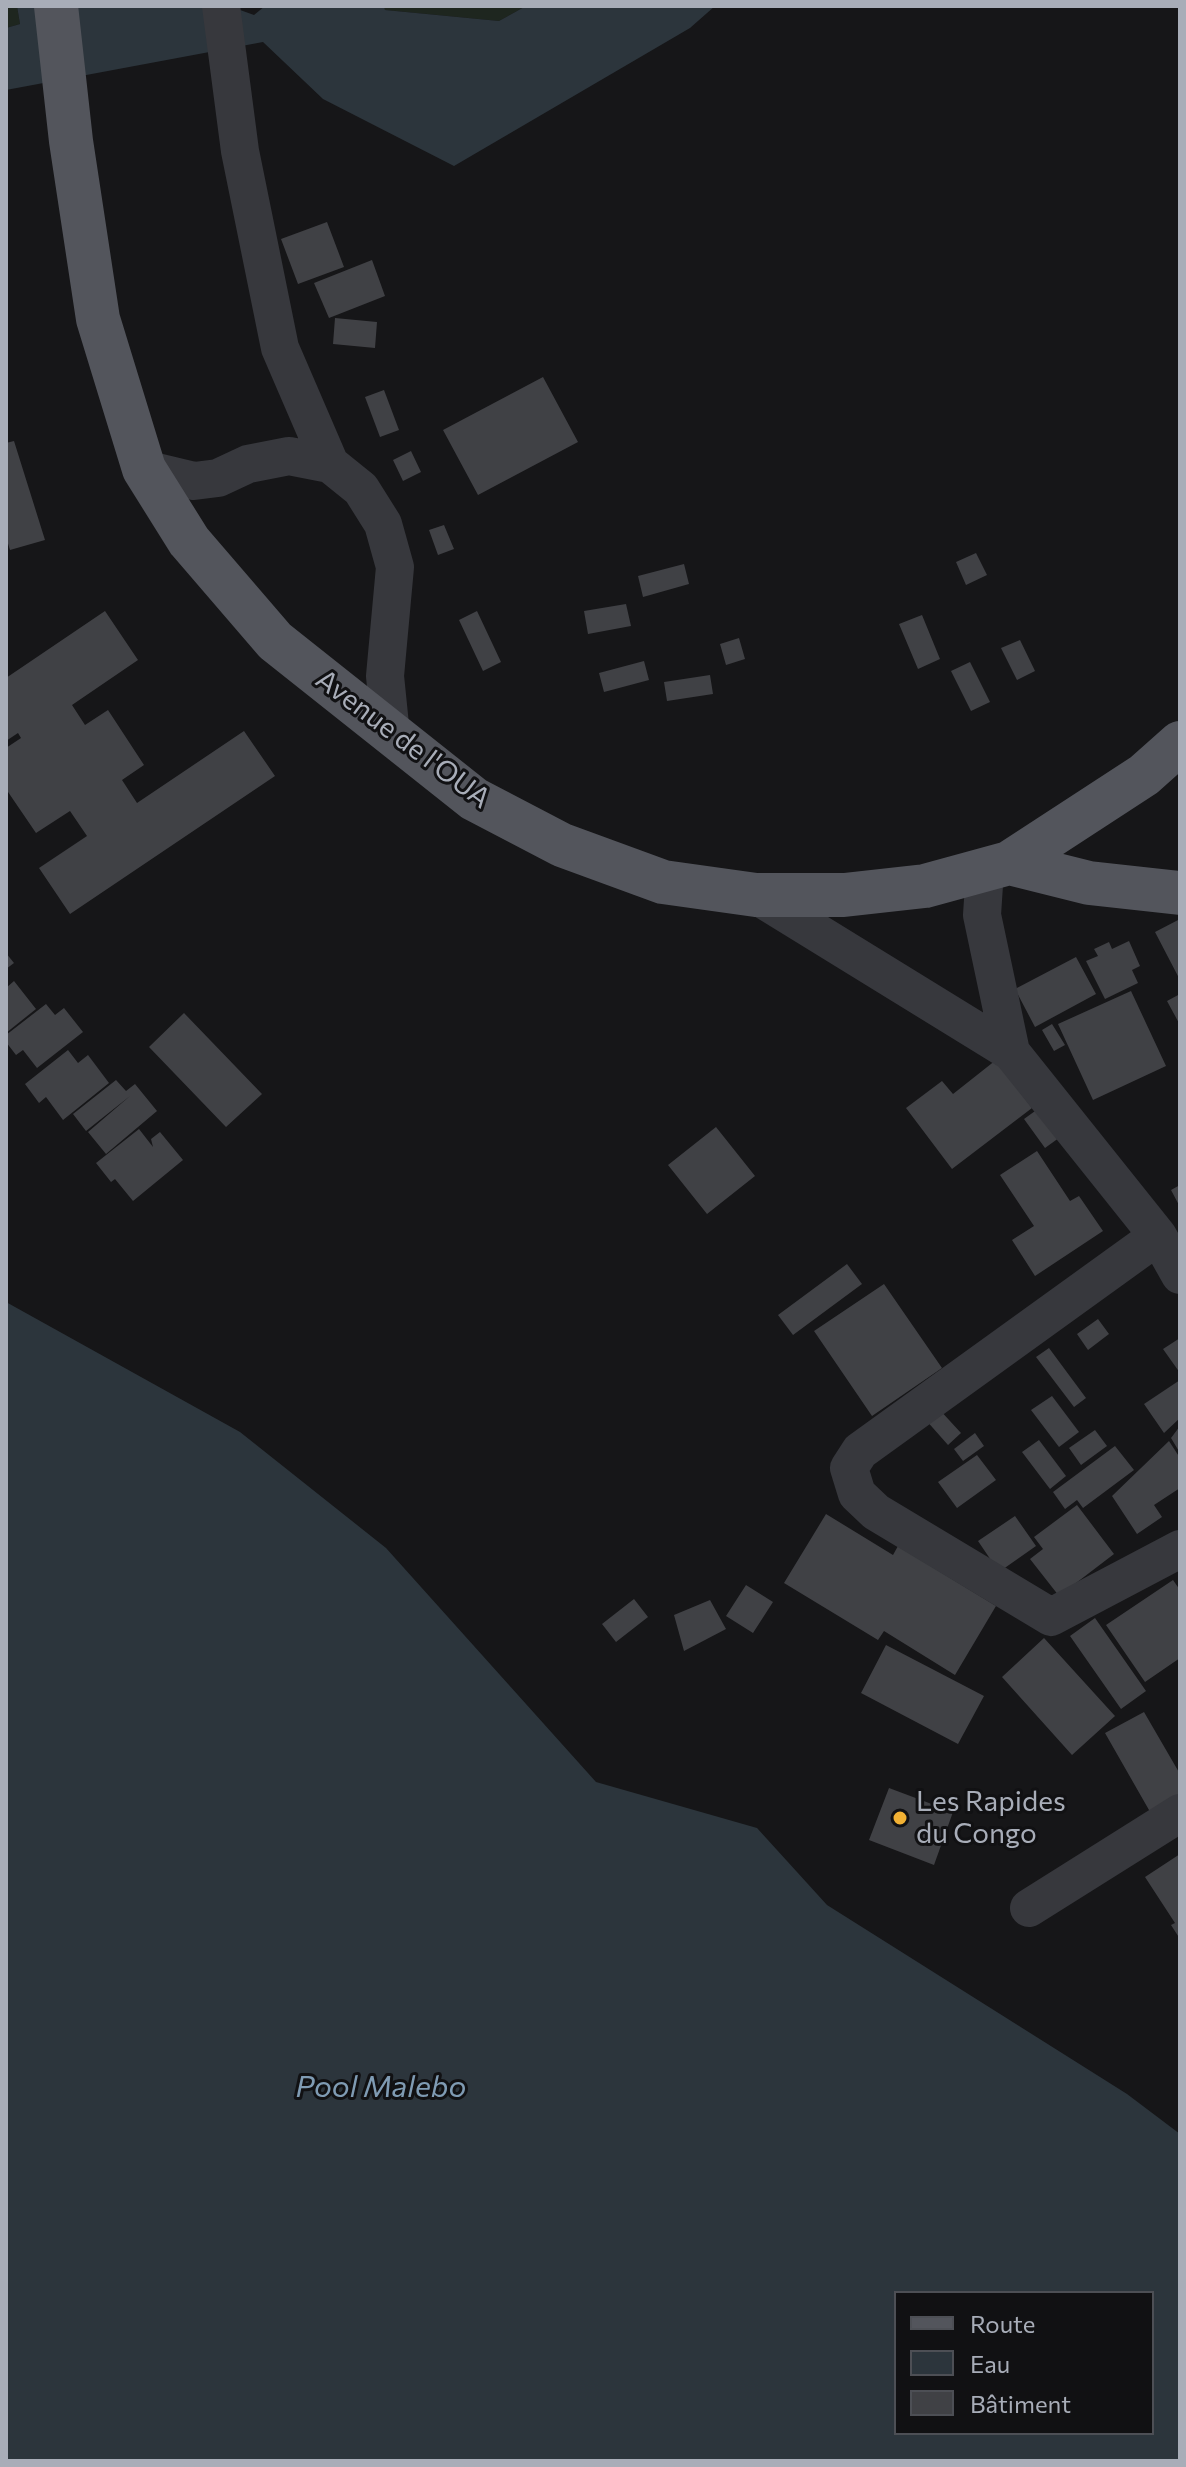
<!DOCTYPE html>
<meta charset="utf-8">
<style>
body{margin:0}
#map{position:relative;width:1186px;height:2467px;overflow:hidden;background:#161618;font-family:Commissioner,sans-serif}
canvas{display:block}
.frame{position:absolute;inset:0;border:8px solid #a8adb8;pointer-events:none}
.legend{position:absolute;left:894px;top:2291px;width:260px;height:144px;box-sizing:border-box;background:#111113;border:2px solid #4d4f55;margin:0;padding:10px 14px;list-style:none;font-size:24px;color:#a8adb8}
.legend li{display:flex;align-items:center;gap:16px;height:40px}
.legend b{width:40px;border:2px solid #4d4f55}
</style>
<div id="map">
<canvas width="1186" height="2467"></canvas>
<div class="frame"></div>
<ul class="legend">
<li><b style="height:10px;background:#53555c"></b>Route</li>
<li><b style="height:22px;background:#2c353c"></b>Eau</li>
<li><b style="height:22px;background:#404145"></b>Bâtiment</li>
</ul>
</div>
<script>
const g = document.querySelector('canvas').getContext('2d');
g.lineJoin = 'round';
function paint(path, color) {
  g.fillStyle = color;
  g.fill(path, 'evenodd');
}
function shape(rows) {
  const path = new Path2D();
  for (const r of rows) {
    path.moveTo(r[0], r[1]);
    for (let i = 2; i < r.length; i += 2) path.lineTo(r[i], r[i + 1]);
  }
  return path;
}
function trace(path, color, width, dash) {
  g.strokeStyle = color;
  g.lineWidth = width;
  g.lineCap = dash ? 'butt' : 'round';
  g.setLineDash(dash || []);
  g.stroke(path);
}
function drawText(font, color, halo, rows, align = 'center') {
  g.font = font + ' Commissioner,sans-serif';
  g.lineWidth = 6;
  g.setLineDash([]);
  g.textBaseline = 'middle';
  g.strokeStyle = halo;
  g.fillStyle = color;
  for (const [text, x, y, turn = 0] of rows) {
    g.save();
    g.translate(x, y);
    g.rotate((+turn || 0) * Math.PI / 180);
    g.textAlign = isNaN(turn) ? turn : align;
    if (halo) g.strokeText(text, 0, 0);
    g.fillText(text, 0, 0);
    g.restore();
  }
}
const green = shape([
 [6,6,17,6,20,24,6,28],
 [384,6,526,6,499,21,385,10]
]);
const water = shape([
 [17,6,229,6,254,15,265,6,384,6,385,10,499,21,526,6,715,6,690,28,454,166,323,99,263,42,6,90,6,28,20,24],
 [6,1302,240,1432,386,1548,596,1782,757,1828,827,1905,1127,2094,1180,2134,1180,2461,6,2461],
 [896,2293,1152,2293,1152,2433,896,2433]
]);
const building = shape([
 [327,222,344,267,298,284,281,239],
 [372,260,385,296,329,318,314,283],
 [335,318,377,322,375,348,333,344],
 [543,377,578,442,478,495,443,430],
 [384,390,399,430,380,437,365,397],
 [14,441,45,540,10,550,6,537,6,443],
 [411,451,421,472,403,481,393,460],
 [444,525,454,549,438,555,429,530],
 [976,553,987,575,966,585,956,562],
 [684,564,689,584,643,597,638,576],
 [626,604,631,626,588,634,584,611],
 [105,611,138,660,72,705,85,725,108,710,144,765,122,780,137,803,244,731,275,776,70,914,39,868,87,836,70,811,36,833,6,789,6,748,21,738,18,733,6,741,6,678],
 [477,611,501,662,483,671,459,620],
 [922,615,940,659,918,669,899,624],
 [739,638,745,659,726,665,720,644],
 [1020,640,1035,671,1017,680,1001,648],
 [644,661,649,680,604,692,599,673],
 [970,662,990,702,971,711,951,671],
 [710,675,713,694,667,701,664,682],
 [1180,919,1180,980,1155,932],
 [1129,941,1140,966,1132,970,1138,983,1105,999,1086,961,1098,956,1094,949,1109,942,1112,949],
 [6,953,14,963,6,969],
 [1076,957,1096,994,1035,1027,1015,989],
 [14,981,36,1009,6,1033,6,988],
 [1131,991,1166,1066,1093,1100,1058,1024],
 [1180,994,1180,1025,1167,1001],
 [46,1004,55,1015,64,1008,83,1032,37,1068,23,1050,16,1055,6,1042,6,1035],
 [184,1013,262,1094,226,1127,149,1047],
 [1052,1024,1065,1045,1054,1051,1042,1030],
 [68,1050,78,1063,88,1055,109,1083,63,1120,46,1097,39,1103,25,1084],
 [996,1060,1032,1108,952,1169,906,1108,942,1081,953,1094],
 [116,1080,126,1091,135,1084,157,1111,106,1154,88,1132,130,1096,86,1131,73,1114],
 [1042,1106,1063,1135,1045,1148,1024,1119],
 [716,1127,755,1176,707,1214,668,1165],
 [139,1129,153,1147,151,1139,160,1132,183,1160,133,1201,115,1179,111,1182,96,1163],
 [1037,1151,1070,1201,1079,1196,1103,1231,1035,1276,1012,1240,1034,1226,1000,1175],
 [1180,1185,1180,1207,1171,1190],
 [847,1264,862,1284,793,1335,778,1315],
 [884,1284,942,1368,872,1416,814,1331],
 [1098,1319,1109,1334,1088,1350,1077,1334],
 [1180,1338,1180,1373,1163,1349],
 [1049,1348,1086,1398,1074,1407,1036,1357],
 [1180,1380,1180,1418,1164,1433,1144,1404],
 [1052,1396,1079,1432,1059,1447,1031,1410],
 [938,1408,961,1433,948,1445,925,1419],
 [1180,1426,1180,1453,1171,1438],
 [1095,1430,1107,1446,1081,1465,1069,1448],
 [975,1433,984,1446,963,1461,954,1449],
 [1039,1440,1066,1476,1050,1489,1022,1452],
 [1169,1441,1180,1458,1180,1488,1154,1505,1162,1517,1137,1534,1112,1496],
 [1115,1446,1134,1470,1083,1508,1077,1500,1065,1509,1053,1492],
 [977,1455,996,1480,957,1508,938,1482],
 [1077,1505,1114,1554,1059,1596,1030,1559,1043,1549,1034,1537],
 [826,1514,893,1555,898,1546,996,1606,955,1675,884,1631,878,1640,784,1583],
 [1015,1516,1036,1546,999,1572,978,1541],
 [1173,1580,1180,1590,1180,1658,1145,1682,1106,1625],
 [746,1585,773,1602,753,1633,726,1616],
 [634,1599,648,1617,616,1642,602,1624],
 [710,1600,726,1629,684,1651,674,1615],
 [1095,1618,1146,1691,1121,1709,1070,1636],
 [1044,1638,1115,1716,1072,1755,1002,1677],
 [886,1645,984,1696,958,1744,861,1693],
 [1144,1712,1180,1774,1180,1802,1153,1817,1105,1733],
 [889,1788,953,1812,934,1865,869,1840],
 [1180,1854,1180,1939,1171,1925,1175,1923,1145,1877]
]);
const minor = shape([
 [221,6,240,151,280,348,330,464],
 [144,469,194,481,218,478,248,464,289,456,330,464,361,489,383,524,395,567,385,676,391,735],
 [985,870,982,915,1011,1052],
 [756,895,1011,1052,1158,1236,1180,1275],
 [1158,1236,860,1451,849,1468,857,1494,876,1512,1051,1617,1180,1549],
 [1029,1908,1180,1813]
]);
const major = shape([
 [56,6,71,141,98,319,144,469,189,541,275,641,474,799,562,845,663,882,756,895,844,895,925,886,1009,863,1144,775,1180,743],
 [1009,863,1089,883,1180,893]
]);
const markers = [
 [900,1818,8,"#f2b134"]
];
const streetNames = [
 ["Avenue de l'OUA",403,739,37]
];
const poiNames = [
 ["Les Rapides",916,1802],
 ["du Congo",916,1834]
];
const waterNames = [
 ["Pool Malebo",381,2087]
];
paint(green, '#1e261f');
paint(water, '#2c353c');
paint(building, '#404145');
trace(minor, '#37383d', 38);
trace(major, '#53555c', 44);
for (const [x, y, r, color] of markers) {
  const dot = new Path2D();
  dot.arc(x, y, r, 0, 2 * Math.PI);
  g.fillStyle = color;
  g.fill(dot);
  trace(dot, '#111113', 3);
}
drawText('28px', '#a8adb8', '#111113', streetNames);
drawText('28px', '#a8adb8', '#111113', poiNames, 'left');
drawText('italic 30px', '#7f9bb3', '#111113', waterNames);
</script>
